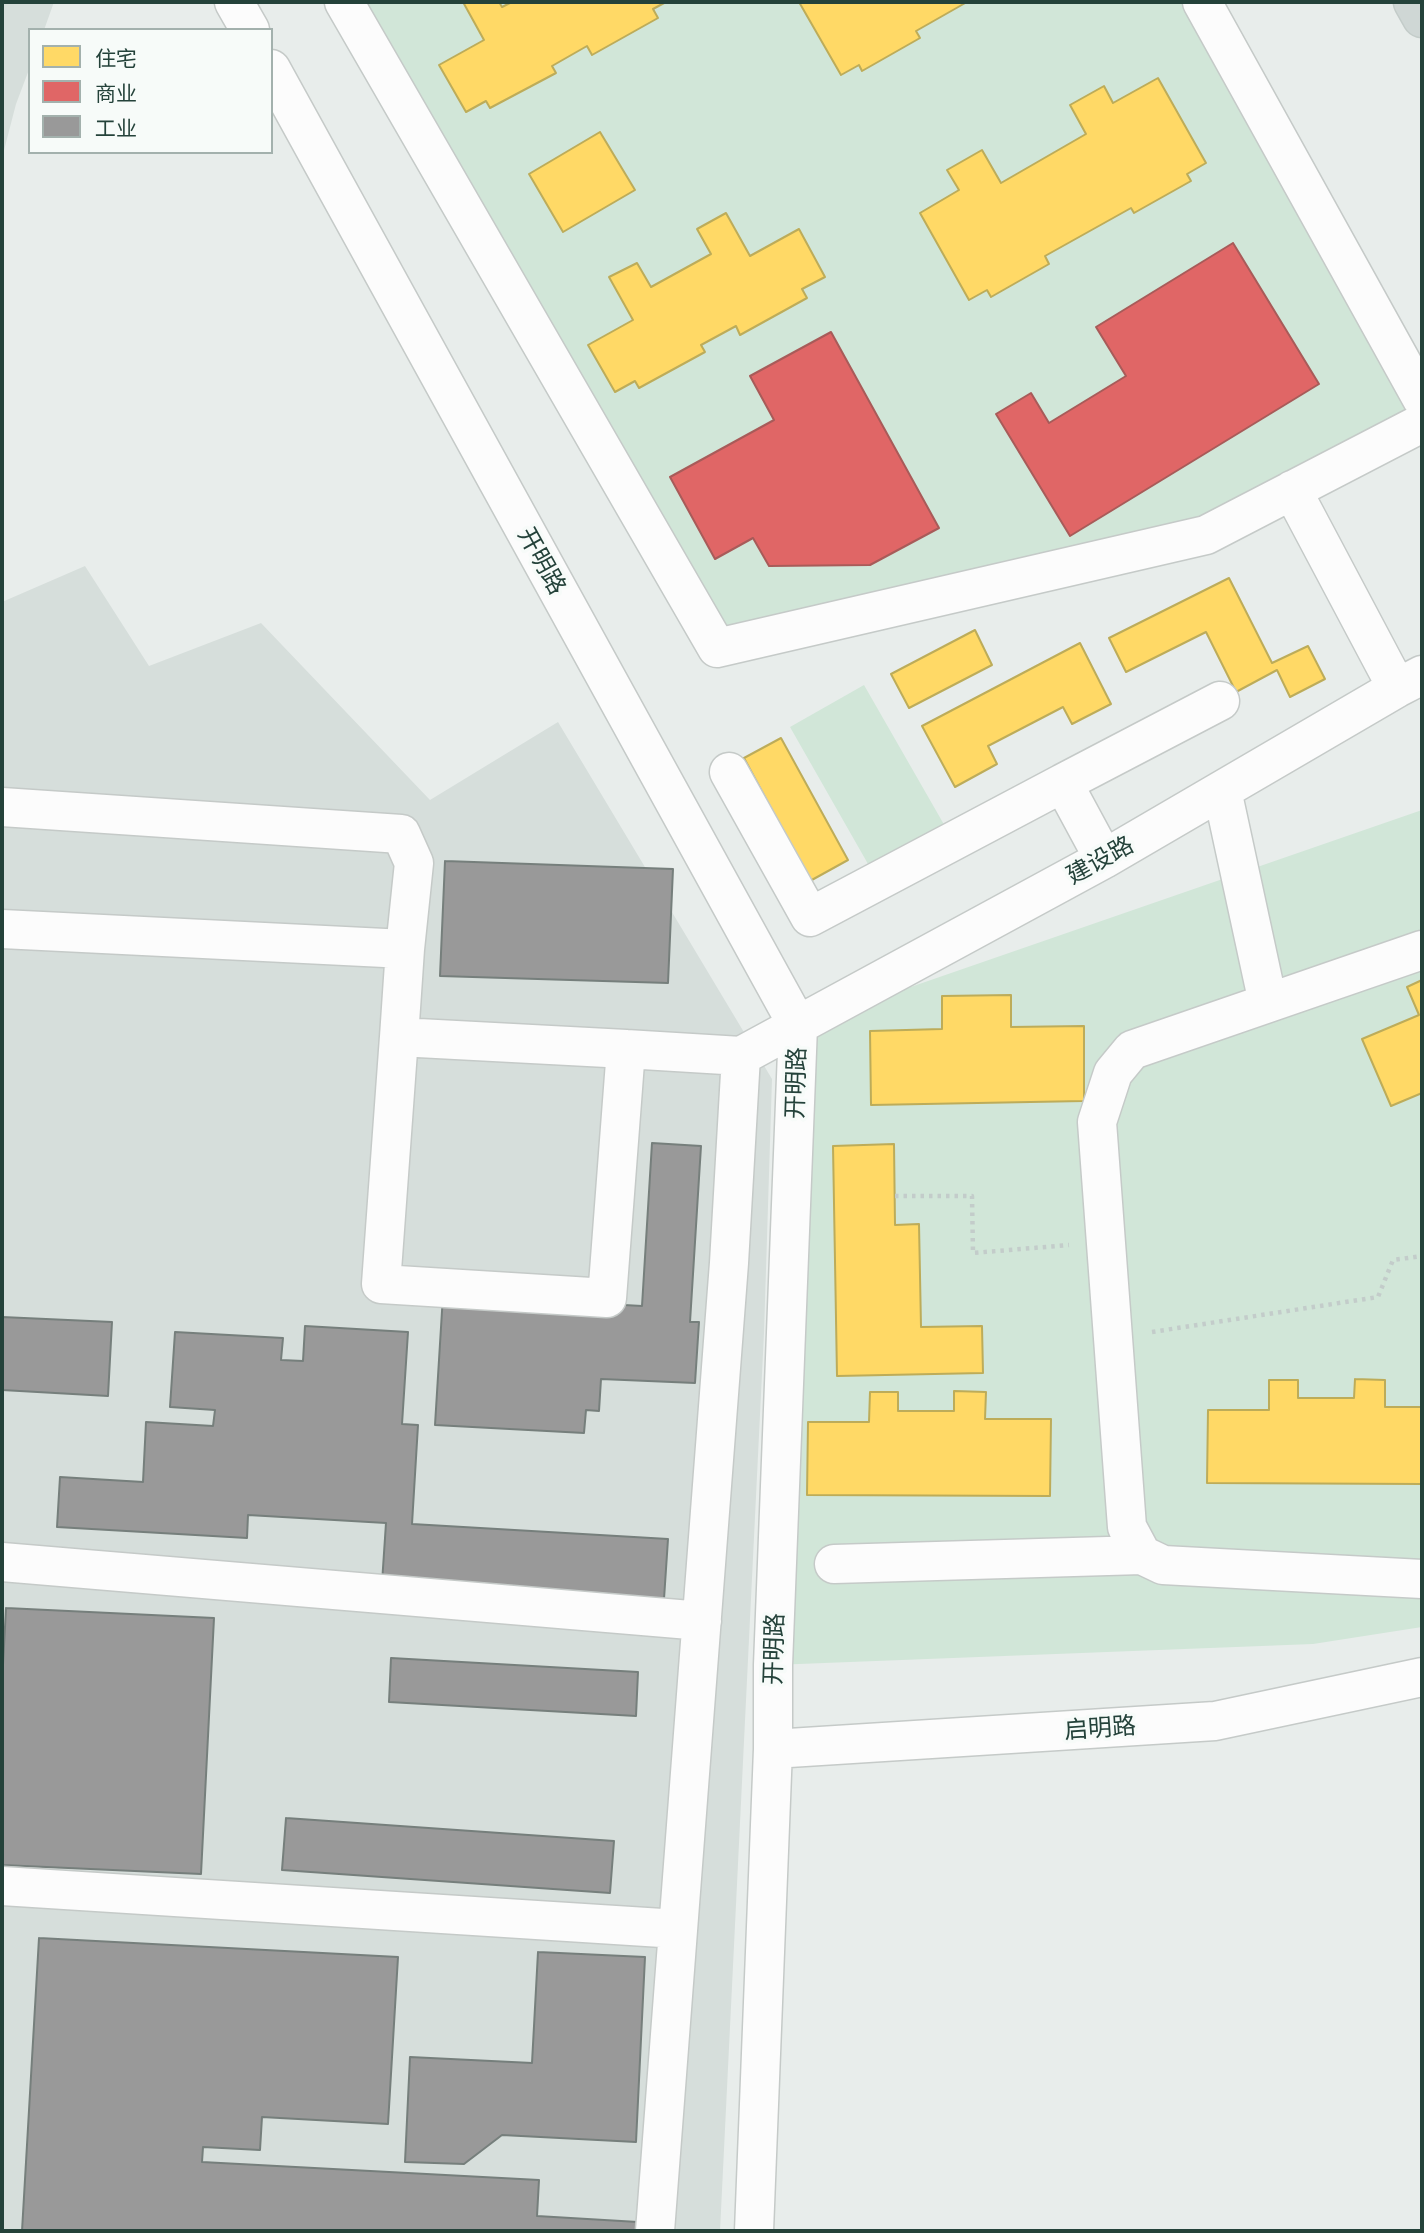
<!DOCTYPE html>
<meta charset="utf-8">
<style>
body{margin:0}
#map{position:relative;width:1424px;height:2233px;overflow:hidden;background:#e8edeb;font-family:Commissioner,"Noto Sans SC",sans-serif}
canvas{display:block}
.frame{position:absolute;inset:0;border:4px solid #24423a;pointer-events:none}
.legend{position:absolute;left:28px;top:28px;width:245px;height:126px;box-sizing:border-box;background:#f7fbf9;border:2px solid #a3b1ad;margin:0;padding:9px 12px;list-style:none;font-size:21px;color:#24423a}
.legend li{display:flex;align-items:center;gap:14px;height:35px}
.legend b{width:35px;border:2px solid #a3b1ad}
</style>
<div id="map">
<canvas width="1424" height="2233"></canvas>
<div class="frame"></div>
<ul class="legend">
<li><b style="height:19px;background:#ffd966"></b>住宅</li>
<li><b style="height:19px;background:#e06666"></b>商业</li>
<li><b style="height:19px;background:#999"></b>工业</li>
</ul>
</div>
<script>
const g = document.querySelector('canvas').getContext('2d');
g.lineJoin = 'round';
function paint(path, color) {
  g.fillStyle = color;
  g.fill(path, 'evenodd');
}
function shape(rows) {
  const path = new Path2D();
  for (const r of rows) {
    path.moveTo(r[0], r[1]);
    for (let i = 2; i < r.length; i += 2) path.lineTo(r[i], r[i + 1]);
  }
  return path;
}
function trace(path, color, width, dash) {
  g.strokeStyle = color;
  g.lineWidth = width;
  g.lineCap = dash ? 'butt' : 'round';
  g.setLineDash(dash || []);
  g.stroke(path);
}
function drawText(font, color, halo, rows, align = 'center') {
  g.font = font + ' Commissioner,"Noto Sans SC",sans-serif';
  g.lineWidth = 7;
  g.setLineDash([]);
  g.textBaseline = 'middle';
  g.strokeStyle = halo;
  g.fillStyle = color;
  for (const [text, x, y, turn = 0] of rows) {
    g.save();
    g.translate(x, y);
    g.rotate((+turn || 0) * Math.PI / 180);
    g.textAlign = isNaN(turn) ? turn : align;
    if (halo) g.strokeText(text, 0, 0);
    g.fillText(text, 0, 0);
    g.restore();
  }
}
const built = shape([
 [2,2,54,2,44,30,30,30,30,67,16,104,2,158],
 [85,566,149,666,261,623,430,800,558,722,772,1079,764,1333,720,2231,2,2231,2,602]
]);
const green = shape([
 [344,2,1202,2,1422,423,1206,535,717,648],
 [864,685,946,828,872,871,790,727],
 [1422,810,1422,1627,1313,1644,773,1665,798,1026]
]);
const homes = shape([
 [463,2,499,2,502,7,512,2,666,2,653,9,658,18,592,55,587,46,552,66,556,73,490,108,486,101,466,112,439,65,484,40,463,2],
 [799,2,967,2,916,31,920,38,862,71,859,65,841,75,799,2],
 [1158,78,1206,163,1187,174,1191,181,1134,213,1131,208,1045,256,1049,264,991,297,987,290,969,300,920,213,959,190,947,170,982,150,1001,183,1086,134,1070,105,1104,86,1113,103,1158,78],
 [600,132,635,190,563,232,529,174,600,132],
 [726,213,750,256,799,229,825,277,802,289,807,298,740,335,736,326,701,345,705,352,639,388,635,381,615,392,588,345,633,320,609,277,637,263,651,287,711,254,697,229,726,213],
 [1229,578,1272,663,1308,646,1325,679,1290,697,1277,670,1236,692,1206,632,1126,672,1109,638,1229,578],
 [975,630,992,665,909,708,891,674,975,630],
 [1080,643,1111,704,1072,724,1063,707,988,746,997,764,955,787,922,726,1080,643],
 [781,738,848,860,810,881,744,758,781,738],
 [1422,980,1422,1093,1391,1106,1362,1039,1419,1015,1407,987,1422,980],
 [1011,995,1011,1027,1084,1026,1084,1101,871,1105,870,1031,942,1029,942,996,1011,995],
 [894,1144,895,1225,919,1224,921,1327,982,1326,983,1373,837,1376,833,1146,894,1144],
 [1355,1379,1385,1380,1385,1407,1422,1407,1422,1484,1207,1483,1208,1410,1269,1410,1269,1380,1298,1380,1298,1398,1354,1398,1355,1379],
 [954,1391,986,1392,985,1419,1051,1419,1050,1496,807,1495,808,1422,869,1422,870,1392,898,1392,898,1411,954,1411,954,1391]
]);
const shops = shape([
 [1233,243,1319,384,1070,536,996,414,1031,393,1049,423,1126,376,1096,327,1233,243],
 [831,332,939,528,870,565,769,566,753,538,715,559,670,477,774,420,750,376,831,332]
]);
const industry = shape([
 [445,861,673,869,668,983,440,976,445,861],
 [652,1143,701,1146,690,1322,699,1322,695,1383,601,1379,599,1411,586,1410,584,1433,435,1425,443,1295,642,1306,652,1143],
 [2,1317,112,1322,108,1396,2,1390,2,1317],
 [305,1326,408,1332,402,1424,418,1425,412,1524,668,1539,664,1599,382,1583,386,1523,248,1515,247,1538,57,1527,60,1477,143,1482,146,1422,213,1426,215,1410,170,1407,175,1332,283,1338,281,1360,303,1361,305,1326],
 [6,1608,214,1618,201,1874,2,1865,2,1683,6,1608],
 [391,1658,638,1672,636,1716,389,1702,391,1658],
 [286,1818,614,1841,610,1893,282,1870,286,1818],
 [39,1938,398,1957,388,2124,262,2117,260,2150,203,2147,202,2162,539,2180,537,2216,638,2222,638,2231,22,2231,39,1938],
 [538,1952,645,1957,636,2142,502,2135,464,2164,405,2162,410,2057,532,2063,538,1952]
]);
const path = shape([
 [895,1196,972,1196,973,1253,1069,1245],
 [1152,1332,1378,1297,1393,1260,1422,1256]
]);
const minor = shape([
 [234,2,250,30],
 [344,2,717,648,1206,535,1422,423],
 [1202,2,1422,399],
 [271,69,798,1026,773,1665,773,1749,754,2231],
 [1292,490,1397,688],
 [729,772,810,917,1063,783,1104,859],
 [1063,783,1220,701],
 [1222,790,1268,1003],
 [2,807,401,834,414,863,405,949],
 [2,929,405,949,399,1037],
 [1422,950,1132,1050,1113,1073,1097,1122,1127,1527,1142,1555,1163,1565,1422,1579],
 [626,1049,607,1298,381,1284,399,1037,626,1049,741,1056],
 [2,1562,702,1621],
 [834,1564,1142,1555],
 [773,1749,1215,1721,1422,1677],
 [2,1886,678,1929],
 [655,2231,729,1263,741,1056,1104,859,1397,688,1422,675]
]);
const major = shape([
 [1413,2,1422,18]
]);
const streetNames = [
 ["开明路",542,561,61],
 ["建设路",1100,860,-29],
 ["开明路",796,1083,-88],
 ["开明路",774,1649,-88],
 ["启明路",1100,1728,-4]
];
paint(built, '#d6dedb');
paint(green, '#d1e6d8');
paint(homes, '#ffd966');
trace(homes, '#bdac59', 2);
paint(shops, '#e06666');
trace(shops, '#a85b59', 2);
paint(industry, '#999');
trace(industry, '#767f7c', 2);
trace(minor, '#c5cac8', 41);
trace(major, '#c3ccc9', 41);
trace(path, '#c3ccca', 4.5, [3.5, 5]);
trace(minor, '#fcfcfc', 38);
trace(major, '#cfd7d5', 38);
drawText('24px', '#24423a', '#f7fbf9', streetNames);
</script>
